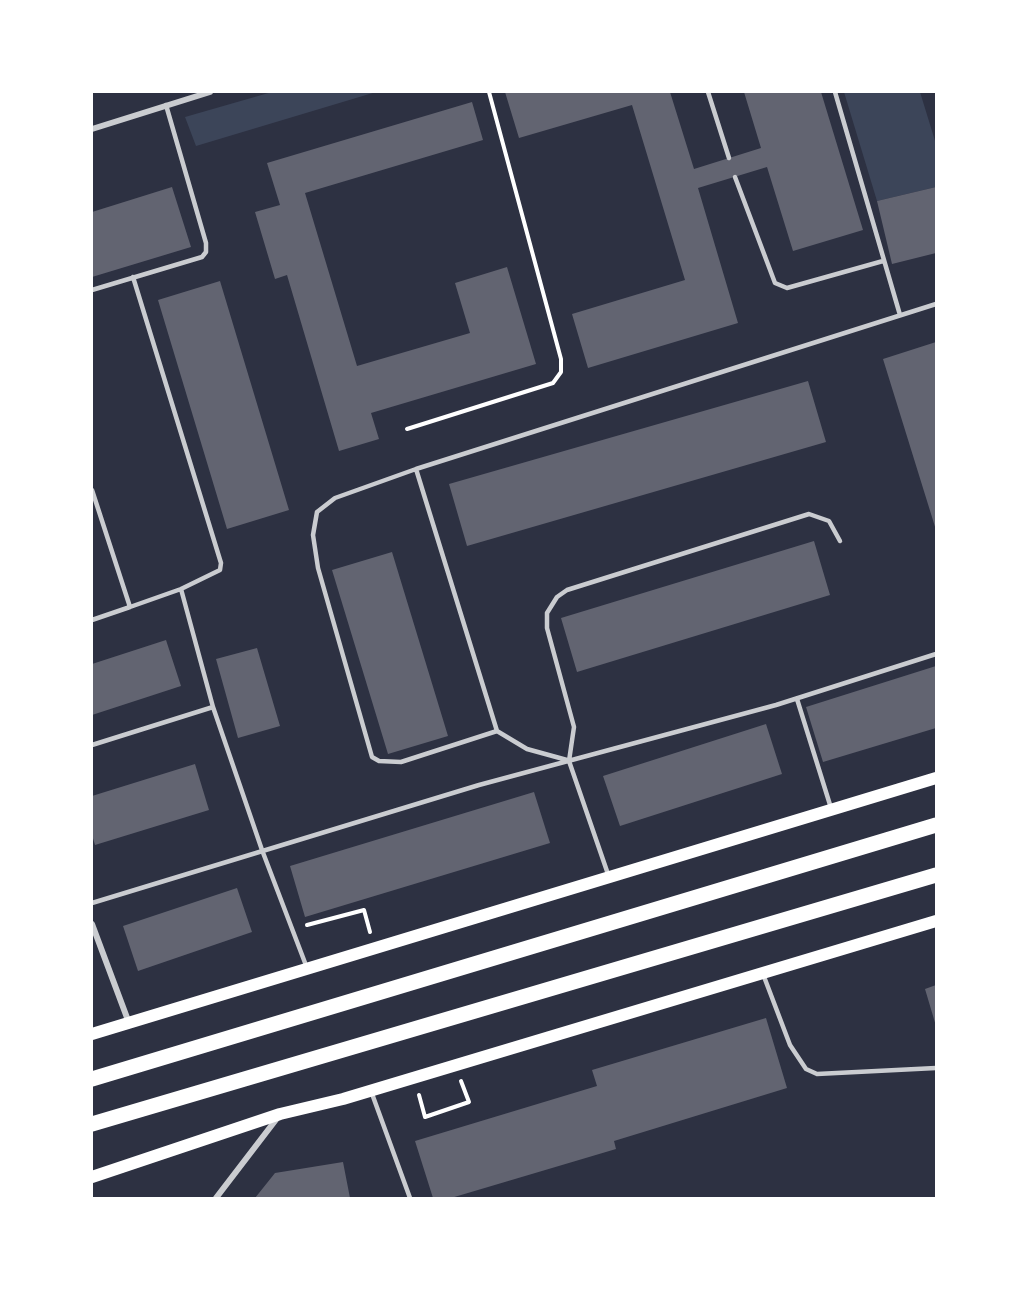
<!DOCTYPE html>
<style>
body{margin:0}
#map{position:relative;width:1028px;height:1290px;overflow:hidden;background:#2d3142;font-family:Lato,sans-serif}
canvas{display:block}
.frame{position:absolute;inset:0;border:93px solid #fff;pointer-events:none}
</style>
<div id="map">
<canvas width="1028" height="1290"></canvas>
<div class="frame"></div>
</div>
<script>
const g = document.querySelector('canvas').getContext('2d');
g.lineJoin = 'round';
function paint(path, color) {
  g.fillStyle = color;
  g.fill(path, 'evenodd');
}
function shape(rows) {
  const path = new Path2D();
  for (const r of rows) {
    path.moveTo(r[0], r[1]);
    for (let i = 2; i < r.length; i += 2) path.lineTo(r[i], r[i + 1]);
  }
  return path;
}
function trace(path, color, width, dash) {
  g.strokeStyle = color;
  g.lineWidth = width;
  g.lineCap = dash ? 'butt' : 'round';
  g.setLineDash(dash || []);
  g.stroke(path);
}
const green = shape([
 [272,92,376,92,196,146,185,117],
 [844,92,920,92,936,144,936,187,877,201]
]);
const building = shape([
 [505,92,670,92,694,169,761,148,744,92,821,92,863,230,793,251,767,167,698,188,738,323,588,368,572,314,685,280,632,105,519,138],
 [472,102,483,140,305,193,357,366,470,333,455,283,507,267,536,364,371,413,379,439,339,451,287,275,275,279,255,212,280,205,267,163],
 [172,187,191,247,92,277,92,212],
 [936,187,936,253,892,264,877,201],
 [220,281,289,510,227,529,158,300],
 [936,342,936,530,883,359],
 [808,381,826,442,467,546,449,484],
 [814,541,830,595,577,672,561,618],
 [392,552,448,736,388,754,332,570],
 [166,640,181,686,92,715,92,664],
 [257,648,280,726,238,738,216,659],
 [936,666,936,728,823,762,806,707],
 [766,724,782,774,620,826,603,776],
 [195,764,209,810,95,845,92,835,92,796],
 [534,792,550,843,305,917,290,866],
 [237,888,252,932,138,971,123,926],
 [936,985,936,1026,925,989],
 [766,1018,787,1088,614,1141,616,1149,451,1198,433,1198,415,1141,597,1086,592,1070],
 [343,1162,350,1198,255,1198,275,1173]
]);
const path = shape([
 [407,429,553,383,561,372,561,359,489,92],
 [307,925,364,910,370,932],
 [419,1095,425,1117,469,1102,461,1081]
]);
const service = shape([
 [708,92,729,158],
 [835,92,900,315],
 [735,177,775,283,787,288,883,261],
 [92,290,202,257,206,252,206,243,166,105],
 [416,469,497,731,527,749,567,760],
 [92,490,130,607,92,620],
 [181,589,213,707,262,850,307,968],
 [130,607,181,589,220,570,221,563,133,277],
 [797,699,831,808],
 [497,731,401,762,379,761,372,757,318,568,313,535,317,512,335,498,416,469,936,304],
 [92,745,213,707],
 [609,877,569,761,574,727,547,628,547,613,557,597,567,590,809,514,829,521,840,541],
 [92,903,479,785,776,705,936,654],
 [763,974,790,1045,806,1069,817,1074,936,1068],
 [371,1091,410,1198]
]);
const minor = shape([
 [92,129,210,92],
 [92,924,129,1023],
 [216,1198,278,1117]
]);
const secondary = shape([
 [92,1034,936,778],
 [92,1177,280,1114,343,1099,936,921]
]);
const primary = shape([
 [92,1079,936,825],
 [92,1124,936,875]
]);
paint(green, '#3c4559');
paint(building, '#626471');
trace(path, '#fff', 4);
trace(service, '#caccd0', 4.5);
trace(minor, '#caccd0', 6);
trace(secondary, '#fff', 12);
trace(primary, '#fff', 15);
</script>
